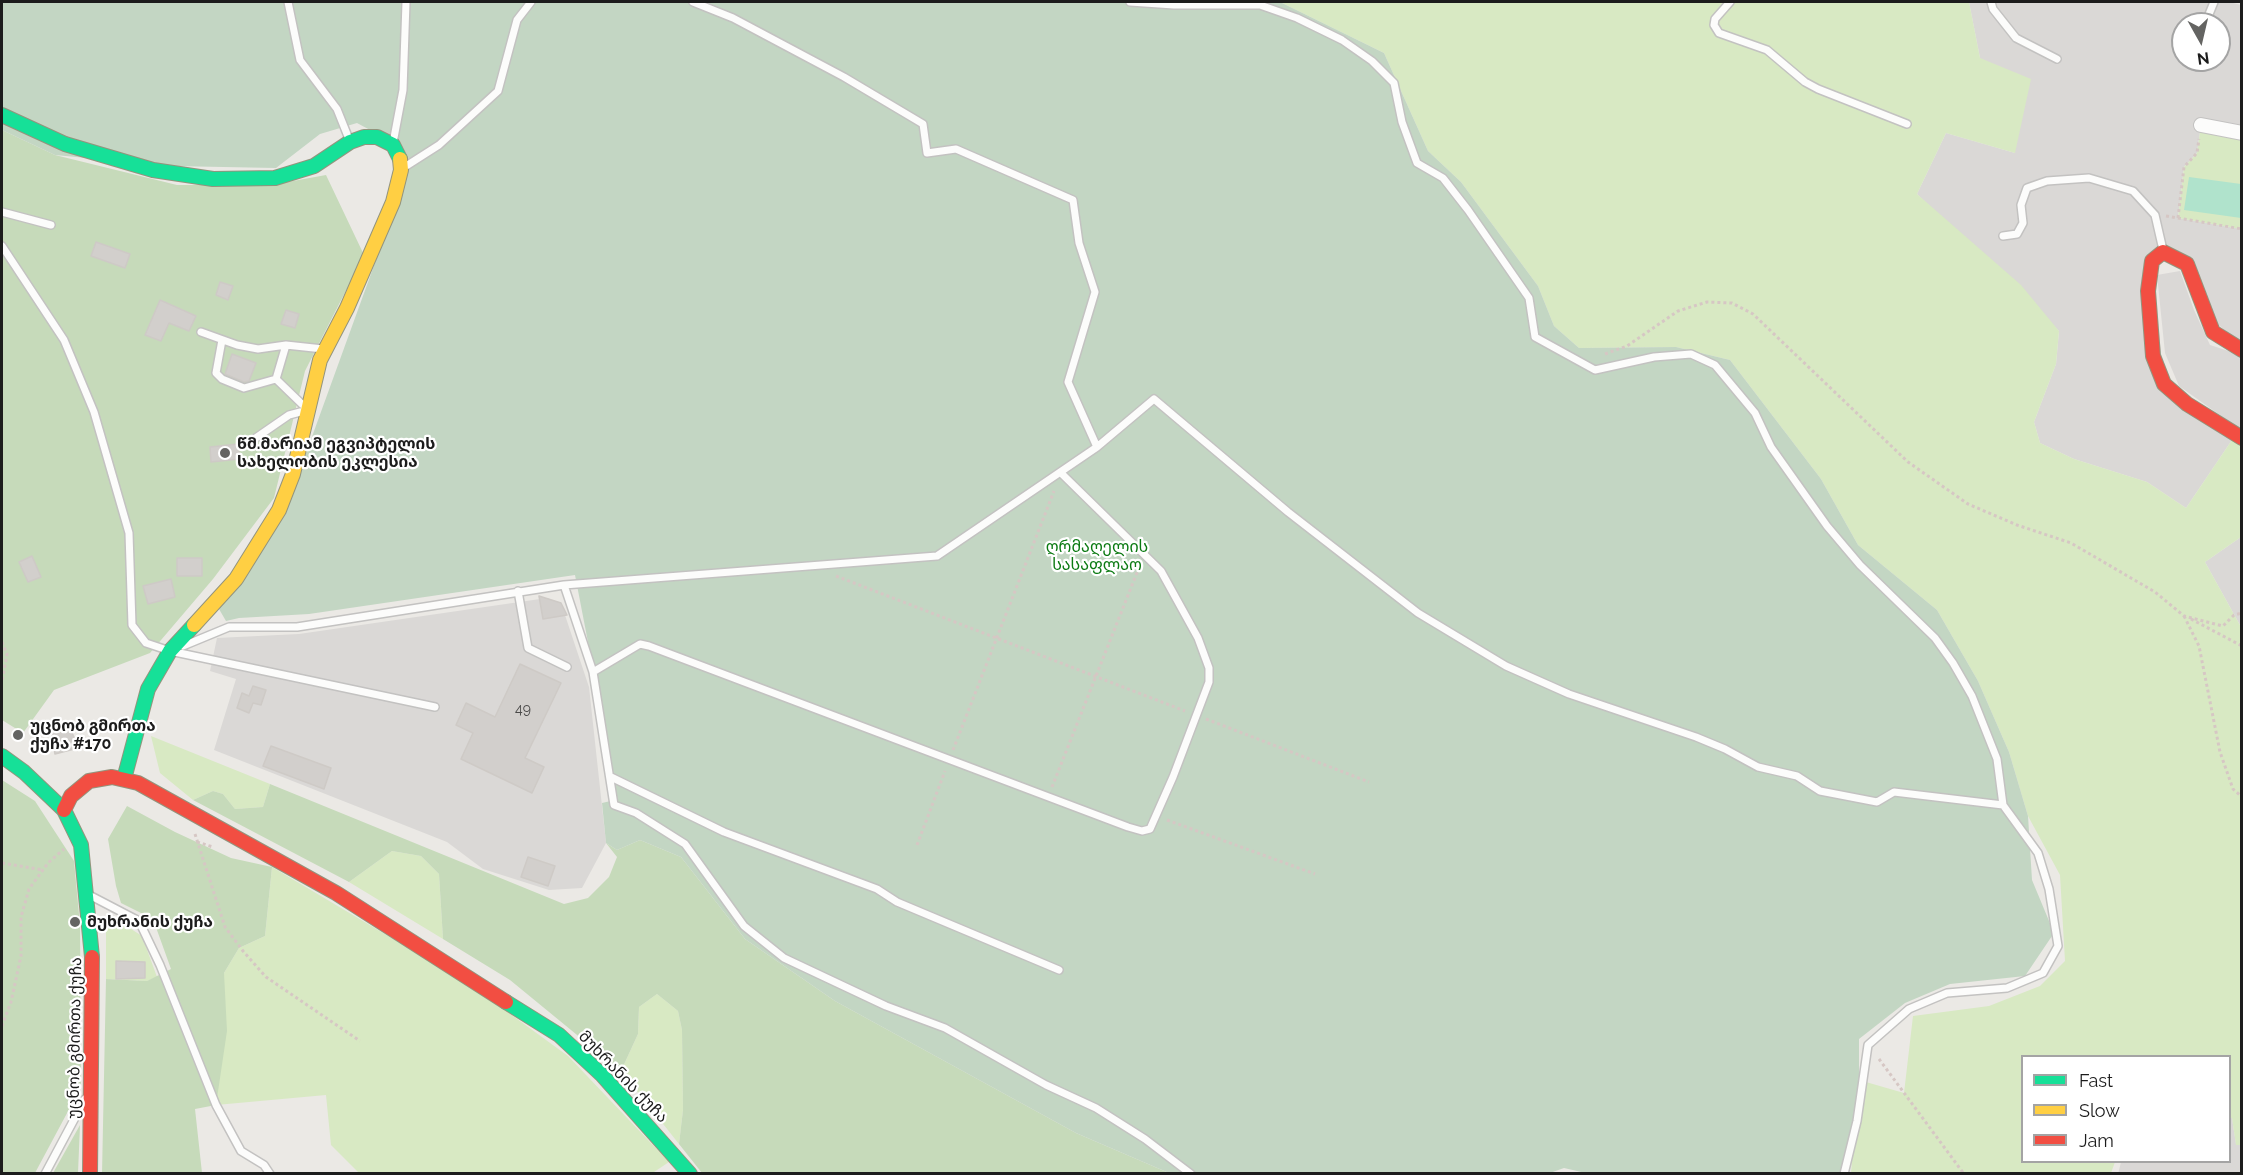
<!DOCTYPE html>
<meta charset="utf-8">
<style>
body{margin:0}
#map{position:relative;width:2243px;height:1175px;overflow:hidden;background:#ebe9e5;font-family:Raleway,sans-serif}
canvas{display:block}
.frame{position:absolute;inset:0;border:3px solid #1c1c1c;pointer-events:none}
.legend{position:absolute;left:2021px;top:1055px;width:210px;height:108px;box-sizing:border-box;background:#fff;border:2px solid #a4a4a4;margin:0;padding:8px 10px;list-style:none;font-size:18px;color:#1c1c1c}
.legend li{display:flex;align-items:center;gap:12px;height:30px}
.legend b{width:30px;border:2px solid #a4a4a4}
.north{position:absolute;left:2171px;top:12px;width:60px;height:60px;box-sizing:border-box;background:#fff;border:2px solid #a4a4a4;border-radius:50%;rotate:172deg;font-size:16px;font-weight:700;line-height:24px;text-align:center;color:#1c1c1c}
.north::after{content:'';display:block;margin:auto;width:21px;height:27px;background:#646462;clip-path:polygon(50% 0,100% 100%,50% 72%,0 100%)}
</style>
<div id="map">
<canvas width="2243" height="1175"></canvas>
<div class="frame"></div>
<ul class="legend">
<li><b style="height:8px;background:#16e098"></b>Fast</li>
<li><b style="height:8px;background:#ffcf43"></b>Slow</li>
<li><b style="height:8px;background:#f24e42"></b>Jam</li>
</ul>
<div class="north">N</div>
</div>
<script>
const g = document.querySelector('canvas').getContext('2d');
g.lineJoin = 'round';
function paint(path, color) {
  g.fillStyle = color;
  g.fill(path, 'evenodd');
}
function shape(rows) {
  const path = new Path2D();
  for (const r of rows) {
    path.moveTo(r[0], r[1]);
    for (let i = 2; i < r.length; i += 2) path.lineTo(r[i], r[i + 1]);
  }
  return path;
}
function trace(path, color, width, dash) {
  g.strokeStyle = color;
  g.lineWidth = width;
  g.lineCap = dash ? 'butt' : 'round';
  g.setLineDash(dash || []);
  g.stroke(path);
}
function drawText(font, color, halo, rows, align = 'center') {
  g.font = font + ' Raleway,"Noto Sans Georgian",sans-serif';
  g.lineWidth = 4.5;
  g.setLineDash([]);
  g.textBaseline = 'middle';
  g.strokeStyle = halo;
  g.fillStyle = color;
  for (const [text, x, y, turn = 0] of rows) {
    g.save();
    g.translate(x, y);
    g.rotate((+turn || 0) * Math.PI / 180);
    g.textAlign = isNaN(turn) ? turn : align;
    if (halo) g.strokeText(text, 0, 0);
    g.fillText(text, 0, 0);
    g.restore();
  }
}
const residential = shape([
 [1969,2,2229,2,2241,5,2241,133,2201,125,2197,153,2184,167,2178,218,2241,229,2241,345,2211,318,2179,251,2152,261,2164,384,2236,434,2186,508,2147,482,2074,459,2040,443,2034,422,2056,364,2059,331,1917,194,1946,133,2015,153,1980,58],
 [2183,24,2219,24,2219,60,2183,60],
 [2180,271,2194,310,2210,345,2241,355,2241,430,2179,386,2165,353,2157,275],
 [2241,537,2241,627,2205,562],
 [547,598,561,603,589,687,606,843,582,888,549,890,483,869,447,842,214,750,236,679,210,671,217,638,299,634],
 [2230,1118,2232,1118,2236,1144,2241,1145,2241,1173,2118,1174,2121,1162,2230,1162]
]);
const grass = shape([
 [1280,2,1969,2,1980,58,2031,79,2015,153,1946,133,1917,194,2021,285,2059,331,2056,364,2034,422,2040,443,2074,459,2147,482,2186,508,2236,434,2241,438,2241,537,2205,562,2241,627,2241,1145,2236,1145,2232,1118,2230,1118,2230,1056,2022,1056,2022,1162,2115,1162,2111,1173,1851,1173,1859,1080,1904,1093,1913,1016,1989,1006,2040,986,2065,961,2060,875,2028,816,2009,752,1978,681,1937,610,1858,545,1821,479,1730,360,1676,347,1579,348,1554,326,1538,286,1461,182,1428,151,1384,53],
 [2201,125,2241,133,2241,229,2178,218,2184,167,2197,153],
 [151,736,270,784,263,807,235,809,223,794,213,791,193,800,160,773],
 [392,851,421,856,439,874,443,939,349,882],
 [272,867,469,984,568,1056,669,1162,651,1174,359,1173,331,1145,326,1095,216,1105,224,973,239,948,265,936],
 [106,913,142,936,157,977,147,981,106,979],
 [657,994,678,1011,682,1030,683,1110,679,1144,621,1071,638,1034,639,1007]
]);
const forest = shape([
 [2,130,55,155,177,185,271,185,326,175,364,255,305,371,274,498,213,579,150,653,54,690,23,733,2,720],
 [2,780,35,801,74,861,80,925,81,1087,35,1173,2,1173],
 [270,784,564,904,588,898,609,877,617,857,606,843,617,850,640,840,681,857,745,939,835,1001,1076,1133,1169,1173,702,1173,679,1144,683,1110,682,1030,678,1011,657,994,639,1007,638,1034,621,1071,510,980,443,939,439,874,421,856,392,851,349,882,193,800,213,791,223,794,235,809,263,807],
 [127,806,175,832,231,858,272,867,265,936,239,948,224,973,227,1031,216,1105,195,1109,202,1173,102,1174,106,979,147,981,171,969,153,919,121,903,116,886,108,839],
 [80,1125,78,1173,53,1173]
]);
const cemetery = shape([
 [2,2,1280,2,1384,53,1428,151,1461,182,1538,286,1554,326,1579,348,1676,347,1730,360,1821,479,1858,545,1937,610,1978,681,2009,752,2028,816,2032,880,2054,933,2025,976,1950,984,1905,1003,1859,1039,1859,1080,1847,1173,1590,1174,1564,1168,1547,1174,1169,1173,1076,1133,835,1001,745,939,681,857,640,840,617,850,606,843,602,803,615,800,612,766,575,575,309,614,239,618,226,621,219,609,301,467,380,249,400,146,357,123,320,134,276,168,171,166,55,155,2,130]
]);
const pitch = shape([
 [2189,177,2241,184,2241,218,2184,210]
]);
const building = shape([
 [96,242,130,254,125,268,91,256,96,242],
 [220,282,233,286,228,300,216,295,220,282],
 [160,300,196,316,189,331,169,323,161,341,145,335,160,300],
 [286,310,299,314,295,328,281,324,286,310],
 [232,354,256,363,249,381,244,382,225,374,232,354],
 [238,444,240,459,211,462,210,447,238,444],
 [32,556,41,577,28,582,19,562,32,556],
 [177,558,202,558,202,576,177,576,177,558],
 [171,579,175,597,148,604,143,586,171,579],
 [539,596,561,603,567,615,543,619,539,596],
 [520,664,561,683,525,758,544,767,532,793,461,759,473,733,456,725,466,703,495,717,520,664],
 [253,686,266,690,261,705,253,703,249,713,237,708,242,693,249,696,253,686],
 [60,720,65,732,70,727,78,748,55,754,49,725,60,720],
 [271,746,331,768,324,789,263,766,271,746],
 [528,857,555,866,548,886,521,877,528,857],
 [116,961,145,962,145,978,116,979,116,961]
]);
const path = shape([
 [2166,216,2242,229],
 [2178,218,2184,167,2197,153,2199,139],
 [1605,354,1627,346,1678,311,1707,302,1732,303,1753,314,1908,462,1968,504,2017,525,2071,543,2155,592,2184,616,2223,626,2234,615,2242,613],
 [836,576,1185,711],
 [2184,616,2199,646,2220,752,2233,789,2242,797],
 [2191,619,2242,646],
 [2,642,7,654,2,682],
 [1206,719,1369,782],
 [953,750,1054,491],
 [1052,787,1140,565],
 [1167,820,1315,874],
 [195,834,225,927,243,951,266,977,360,1041],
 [197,842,213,847],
 [917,845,945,771],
 [2,863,43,870],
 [2,1026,11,1002,21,956,21,917,29,889,48,863,64,849],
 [1879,1059,1964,1174]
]);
const lane = shape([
 [288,2,300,60,337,109,349,139],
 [693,2,733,18,844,77,923,124,927,153,956,149,1073,200,1079,243,1095,292,1068,382,1097,447],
 [1130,2,1174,5,1260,5,1297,18,1342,40,1372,61,1394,83,1402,122,1417,163,1443,178,1468,210,1529,298,1535,337,1595,370,1654,357,1691,354,1715,365,1755,413,1771,447,1827,526,1860,565,1935,638,1953,663,1972,696,1997,759,2003,805,2038,853,2049,889,2058,946,2043,973,2007,988,1947,993,1909,1009,1868,1045,1857,1121,1844,1174],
 [1730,2,1715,19,1714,25,1719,33,1767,50,1805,82,1818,89,1907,124],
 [1991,2,1993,9,2016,38,2057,59],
 [2205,24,2214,2],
 [2191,61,2192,60],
 [393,143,403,90,406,2],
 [403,168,439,145,498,91,517,20,531,2],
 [2,212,51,225],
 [2003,236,2017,234,2023,223,2021,205,2027,188,2047,181,2089,178,2133,191,2155,215,2163,250],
 [2,246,64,340,94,412,129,533,132,625,146,643,170,651,435,707],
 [201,332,237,345,258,349,286,345,323,349],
 [222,340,216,373,222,379,244,388,276,379,286,345],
 [247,444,289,415,308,410,276,379],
 [564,585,593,672,614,805,636,813,685,844,744,926,784,958,886,1006,945,1028,1046,1085,1096,1108,1145,1139,1191,1174],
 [518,591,528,648,567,667],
 [183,646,229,627,297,627,564,585,937,556,1097,447,1154,399,1288,512,1418,613,1506,666,1569,694,1696,737,1725,749,1758,767,1797,776,1820,791,1877,802,1894,792,2003,805],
 [593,672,640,644,649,646,1128,827,1142,831,1150,829,1173,777,1209,682,1209,668,1198,638,1161,571,1061,473],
 [611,777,724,832,877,889,897,902,1059,970],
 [91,896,139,921,160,965,216,1105,241,1151,264,1165,270,1174],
 [45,1174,85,1099]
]);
const street = shape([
 [2201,125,2242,133]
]);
const fast = shape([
 [2,115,65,144,153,170,213,179,275,178,314,166,350,142,364,137,377,137,393,145,400,159],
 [2,756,24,772,64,810,81,845,92,957],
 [124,779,148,689,170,651,194,625],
 [506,1002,559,1035,602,1075,690,1174]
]);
const slow = shape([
 [194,625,236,579,279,510,293,474,320,360,347,308,393,202,401,170,400,159]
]);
const jam = shape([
 [2242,350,2213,332,2187,264,2163,252,2152,261,2148,291,2153,356,2164,384,2187,404,2242,438],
 [64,810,71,796,89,781,112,777,138,783,336,893,506,1002],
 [90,1174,92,957]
]);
const markers = [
 [225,453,6,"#646462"],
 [18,735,6,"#646462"],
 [75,922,6,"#646462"]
];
const numberNames = [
 ["49",523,710]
];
const poiNames = [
 ["წმ.მარიამ ეგვიპტელის",237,444],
 ["სახელობის ეკლესია",237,462],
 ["უცნობ გმირთა",30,726],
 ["ქუჩა #170",30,744],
 ["მუხრანის ქუჩა",87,922]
];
const parkNames = [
 ["ღრმაღელის",1097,547],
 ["სასაფლაო",1097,565]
];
const streetNames = [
 ["უცნობ გმირთა ქუჩა",75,1038,-89],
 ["მუხრანის ქუჩა",623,1077,46]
];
paint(residential, '#dad8d6');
paint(grass, '#d8e9c3');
paint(forest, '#c6daba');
paint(cemetery, '#c3d6c3');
paint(pitch, '#b0e3cc');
paint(building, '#d2cfcc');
trace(building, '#cecac6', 1.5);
trace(lane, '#c3c2c1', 10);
trace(street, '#c3c2c1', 16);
trace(fast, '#93947d', 16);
trace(slow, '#93947d', 16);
trace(jam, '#93947d', 16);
trace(path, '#d6c7c4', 3, [3, 3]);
trace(lane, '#fcfcfb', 7);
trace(street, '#fcfcfb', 14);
trace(fast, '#16e098', 14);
trace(slow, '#ffcf43', 14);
trace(jam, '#f24e42', 14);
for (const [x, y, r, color] of markers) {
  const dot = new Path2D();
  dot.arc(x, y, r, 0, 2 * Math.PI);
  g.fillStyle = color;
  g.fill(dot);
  trace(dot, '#fff', 2);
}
drawText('14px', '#4a4948', null, numberNames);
drawText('bold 16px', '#1c1c1c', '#fff', poiNames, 'left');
drawText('16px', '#0b7a12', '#fff', parkNames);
drawText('16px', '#1c1c1c', '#fff', streetNames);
</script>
